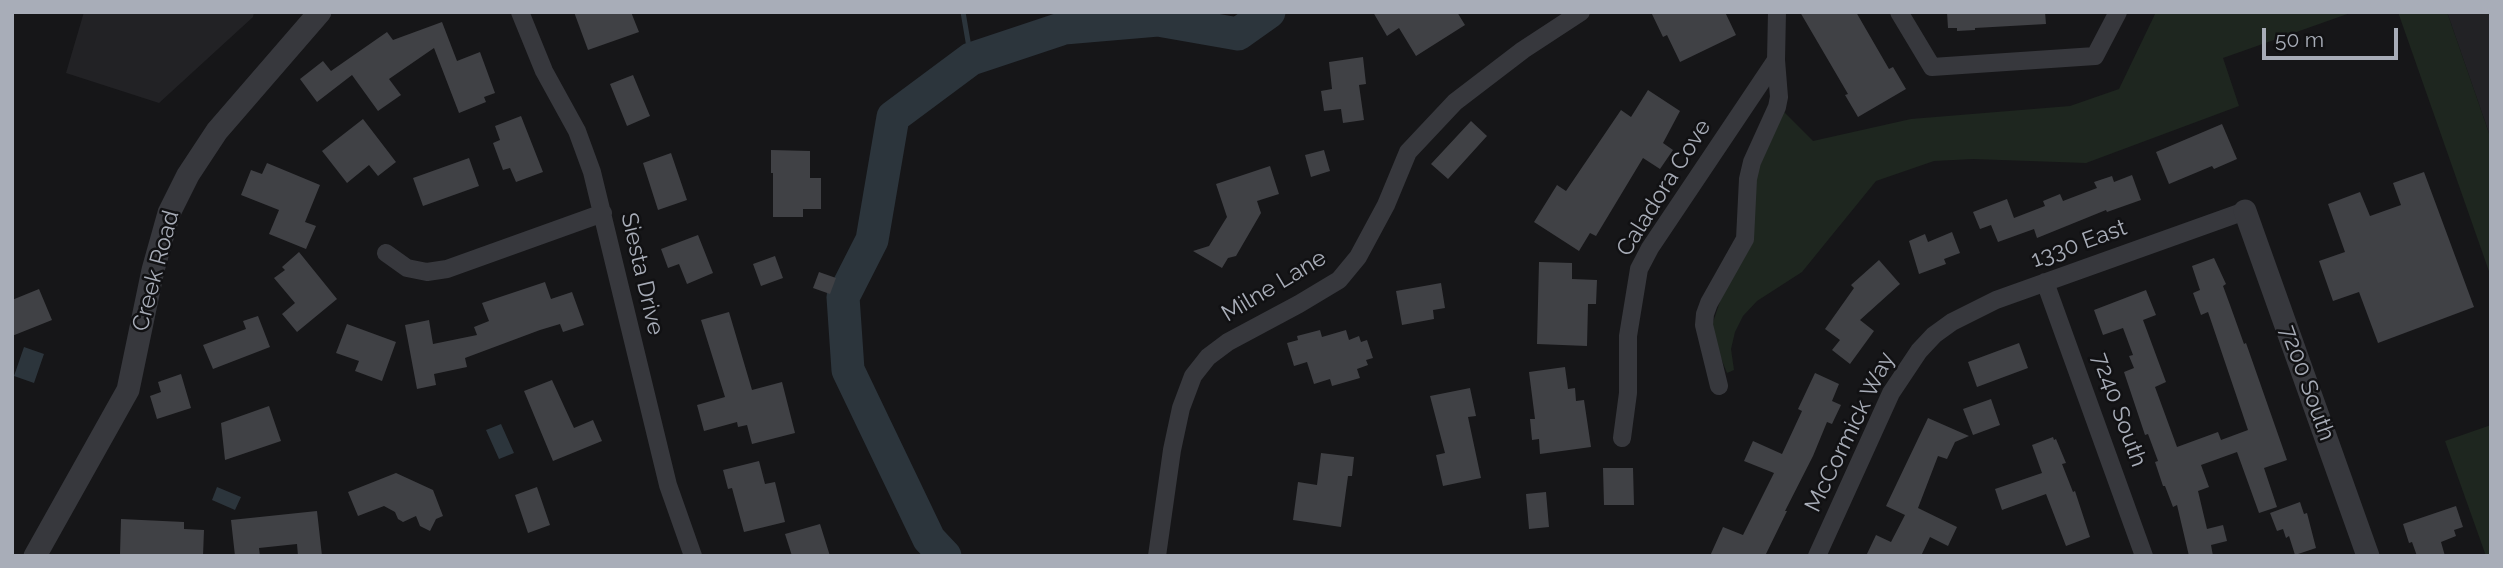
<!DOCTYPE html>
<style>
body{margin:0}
#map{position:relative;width:2503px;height:568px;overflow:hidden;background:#161618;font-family:Raleway,sans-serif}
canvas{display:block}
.frame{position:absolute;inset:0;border:14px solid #a8adb8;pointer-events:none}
.scale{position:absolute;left:2262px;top:28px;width:136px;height:32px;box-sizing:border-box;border:4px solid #a8adb8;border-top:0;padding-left:9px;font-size:21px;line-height:24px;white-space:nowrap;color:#a8adb8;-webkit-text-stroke:5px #111113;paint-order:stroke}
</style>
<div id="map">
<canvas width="2503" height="568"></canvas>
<div class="frame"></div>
<div class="scale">50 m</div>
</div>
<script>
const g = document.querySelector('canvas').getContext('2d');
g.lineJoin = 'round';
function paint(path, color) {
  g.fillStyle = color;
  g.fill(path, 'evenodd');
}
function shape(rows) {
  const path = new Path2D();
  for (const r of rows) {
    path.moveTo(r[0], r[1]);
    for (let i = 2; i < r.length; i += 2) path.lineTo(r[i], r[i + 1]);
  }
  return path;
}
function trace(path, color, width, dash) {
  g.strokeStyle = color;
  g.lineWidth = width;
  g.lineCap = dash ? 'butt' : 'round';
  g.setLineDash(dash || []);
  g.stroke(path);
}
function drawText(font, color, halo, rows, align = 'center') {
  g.font = font + ' Raleway,sans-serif';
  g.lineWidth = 5;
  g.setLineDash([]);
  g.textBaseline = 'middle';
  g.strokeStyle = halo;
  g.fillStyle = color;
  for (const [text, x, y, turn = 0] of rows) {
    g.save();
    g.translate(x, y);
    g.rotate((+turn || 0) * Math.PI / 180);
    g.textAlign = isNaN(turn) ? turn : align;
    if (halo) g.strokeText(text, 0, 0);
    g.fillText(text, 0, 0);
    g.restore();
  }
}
const built = shape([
 [84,12,254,12,253,17,159,103,66,73],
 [2447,12,2491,12,2491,139]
]);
const green = shape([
 [2156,12,2353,12,2223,58,2239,106,2086,163,1973,159,1934,161,1876,181,1802,272,1757,301,1743,316,1735,332,1731,349,1734,370,1727,373,1710,331,1727,281,1759,159,1782,110,1813,141,1911,119,2070,106,2119,89],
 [2398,12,2447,12,2491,139,2491,277],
 [2491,425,2491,556,2486,556,2445,441]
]);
const water = shape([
 [24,347,44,354,34,383,14,376],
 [501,424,514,453,499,459,486,430],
 [217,487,241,497,235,510,212,500]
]);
const stream = shape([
 [963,12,971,59]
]);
const river = shape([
 [945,556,929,539,848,370,843,297,872,240,893,117,971,59,1064,28,1158,20,1238,34,1269,12]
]);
const building = shape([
 [574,12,631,12,639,32,588,50],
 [1373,12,1457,12,1465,25,1416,56,1399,28,1387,36],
 [1651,12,1725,12,1736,35,1680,62,1667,35,1663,37],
 [1800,12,1856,12,1889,69,1893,67,1906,89,1858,117,1845,95,1848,94],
 [1947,12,2045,12,2046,24,1975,28,1975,30,1957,31,1957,28,1948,28],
 [442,22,457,61,480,52,495,93,484,97,486,102,459,113,434,48,389,79,401,95,378,111,352,75,317,102,300,79,323,61,331,71,387,32,393,40],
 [1363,57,1366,84,1359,85,1364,120,1343,123,1341,109,1324,111,1321,91,1332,89,1329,62],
 [633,75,650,116,627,126,610,84],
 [1648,90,1680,111,1663,143,1673,150,1660,169,1643,158,1596,236,1590,233,1579,251,1534,222,1557,185,1566,191,1621,110,1631,117],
 [521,116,543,172,516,182,510,168,503,170,493,143,500,140,495,126],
 [363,119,396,162,378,176,369,165,347,183,322,151],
 [1471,121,1487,136,1448,179,1431,164],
 [2222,124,2237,159,2214,169,2212,166,2169,184,2156,152],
 [771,150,810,151,810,178,821,178,821,209,803,209,803,217,773,217,773,173,771,173],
 [1324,150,1330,171,1311,177,1305,155],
 [671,153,687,200,658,210,643,163],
 [469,158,479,186,423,206,413,178],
 [267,163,320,185,305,222,316,226,306,249,269,234,279,210,241,195,251,170,262,174],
 [1270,166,1279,194,1257,201,1261,213,1236,256,1228,258,1222,268,1193,251,1209,246,1227,217,1216,184],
 [2424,172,2474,307,2378,343,2359,292,2333,301,2319,261,2345,252,2328,204,2360,192,2370,216,2401,205,2393,183],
 [2132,175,2141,200,2107,212,2106,210,2037,238,2034,229,1998,242,1991,225,1980,229,1973,212,2007,199,2014,218,2045,206,2043,201,2060,194,2063,201,2097,188,2094,182,2112,176,2114,182],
 [1952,232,1960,253,1944,259,1946,264,1919,274,1909,241,1925,234,1928,242],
 [698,235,713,273,687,284,679,264,668,268,661,249],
 [299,252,337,299,297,332,282,314,295,303,274,278,285,270,282,267],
 [775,256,783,278,761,286,753,264],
 [2214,258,2226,284,2223,286,2230,305,2244,344,2246,343,2287,460,2264,468,2277,507,2259,513,2237,452,2201,465,2209,487,2198,491,2207,529,2223,525,2227,541,2211,545,2213,556,2189,556,2177,505,2173,507,2165,486,2163,486,2155,462,2158,461,2148,434,2145,435,2124,372,2134,368,2129,356,2133,355,2123,328,2103,335,2094,310,2146,290,2156,315,2143,320,2166,382,2155,387,2177,447,2218,432,2221,440,2248,430,2208,312,2201,315,2193,293,2200,290,2192,266],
 [1879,260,1900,284,1860,320,1874,331,1850,364,1832,350,1840,340,1825,329,1854,288,1851,285],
 [1539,262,1572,263,1572,279,1597,280,1596,304,1588,304,1587,346,1537,344],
 [819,272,836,278,830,294,813,288],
 [545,282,551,299,572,292,584,325,563,332,560,324,540,330,465,358,467,367,434,374,436,385,417,389,405,325,429,320,433,344,477,335,474,327,489,321,482,303],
 [1441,283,1445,308,1433,310,1434,319,1402,325,1396,291],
 [39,289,52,320,12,336,12,300],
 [729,312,752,390,782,382,795,433,752,444,747,425,738,427,737,422,704,431,697,405,725,397,701,320],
 [258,316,270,347,213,369,203,345,246,329,243,321],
 [347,324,396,342,382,381,355,371,359,361,336,353],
 [1320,330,1322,337,1346,330,1349,340,1359,336,1361,342,1367,340,1373,358,1366,360,1368,365,1357,369,1360,378,1332,386,1330,379,1314,384,1307,362,1294,366,1287,343,1298,340,1297,336],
 [2019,343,2028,368,1977,387,1968,362],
 [1565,367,1568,389,1575,388,1576,401,1584,400,1591,447,1540,454,1539,439,1532,440,1530,419,1535,419,1529,372],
 [1815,373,1839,384,1832,401,1841,405,1832,424,1827,422,1813,456,1785,511,1787,511,1765,556,1710,556,1723,527,1743,535,1774,473,1744,461,1753,441,1782,454,1802,411,1798,409],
 [181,374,191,408,157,419,150,396,161,392,158,382],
 [552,380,574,428,593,420,602,441,553,461,524,391],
 [1470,388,1476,416,1468,417,1481,478,1443,486,1436,455,1445,453,1430,396],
 [1991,399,2000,425,1973,435,1963,409],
 [269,406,281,441,225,460,221,423],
 [1928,418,1969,436,1955,442,1947,459,1938,456,1918,508,1957,527,1948,546,1930,537,1921,556,1866,556,1876,535,1891,542,1905,515,1886,506],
 [2053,437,2054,440,2056,439,2066,463,2062,464,2073,492,2075,491,2090,537,2066,546,2046,494,2002,510,1995,489,2042,473,2032,445],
 [1321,453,1354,457,1352,476,1348,476,1341,527,1293,520,1298,482,1317,485],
 [759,461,765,484,775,482,785,522,744,532,732,488,728,489,723,470],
 [1603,468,1633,468,1634,505,1604,505],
 [396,473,433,490,443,516,436,519,430,531,420,526,416,516,403,522,398,519,395,512,384,506,358,516,348,492],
 [537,487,550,525,528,533,515,495],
 [1546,492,1549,527,1529,529,1526,494],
 [2300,502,2304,514,2307,513,2316,548,2295,555,2289,536,2286,538,2283,529,2277,531,2270,513],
 [2456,506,2463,527,2454,530,2456,536,2441,542,2445,556,2417,556,2412,542,2409,543,2403,524],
 [317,511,322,556,298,556,297,544,259,548,260,556,235,556,231,520],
 [121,519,184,522,184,529,204,530,203,556,120,554],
 [820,524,830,556,792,556,785,534]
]);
const minor = shape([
 [520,12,544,71,577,131,592,172,668,485,693,556],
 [1899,12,1932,67,2095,56,2118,12],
 [386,253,407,268,427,272,447,269,603,213],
 [2045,282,2144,556],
 [1719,386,1704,325,1705,314,1709,303,1745,239,1748,179,1752,162,1777,107,1779,97,1776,60,1777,12],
 [1622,438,1628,393,1628,336,1639,269,1650,248,1776,60],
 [1157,556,1172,450,1181,408,1193,376,1208,357,1228,342,1299,304,1339,280,1358,257,1386,205,1408,152,1455,102,1523,50,1581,12],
 [1817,556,1891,393,1919,351,1934,335,1952,322,1996,300,2245,211]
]);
const tertiary = shape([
 [2245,211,2368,556],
 [35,556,128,390,153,270,169,213,188,175,217,131,320,12]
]);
const streetNames = [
 ["Caladora Cove",1664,188,-58],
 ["1330 East",2079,244,-20],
 ["Creek Road",156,271,-75],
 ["Siesta Drive",642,274,77],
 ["Milne Lane",1274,286,-31],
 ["7200 South",2307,383,70],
 ["7240 South",2119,410,70],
 ["McCormick Way",1850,432,-64]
];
paint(built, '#222225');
paint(green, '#1e261f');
paint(water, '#2c353c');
trace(stream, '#2c353c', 5);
trace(river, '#2c353c', 33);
paint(building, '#404145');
trace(minor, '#37383d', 18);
trace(tertiary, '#37383d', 23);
drawText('23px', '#a8adb8', '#111113', streetNames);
</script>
